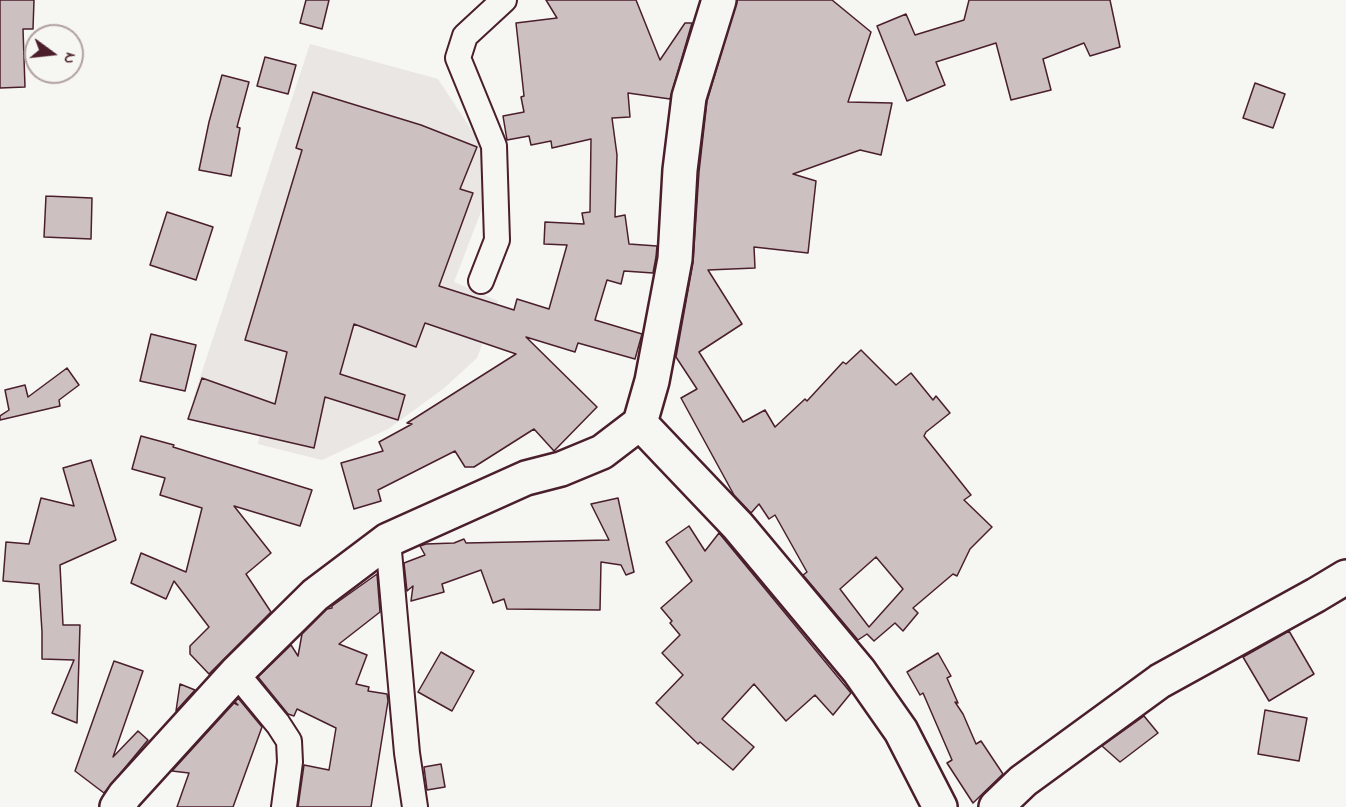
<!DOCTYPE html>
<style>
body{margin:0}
#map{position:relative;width:1346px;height:807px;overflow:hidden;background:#f6f6f2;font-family:"Indie Flower",sans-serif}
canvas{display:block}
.north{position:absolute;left:24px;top:24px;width:60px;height:60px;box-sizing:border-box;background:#f6f6f2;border:2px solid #b1a0a2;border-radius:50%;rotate:105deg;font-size:16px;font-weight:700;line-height:24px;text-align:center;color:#4a1f2b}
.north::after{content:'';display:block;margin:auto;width:21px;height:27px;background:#4a1f2b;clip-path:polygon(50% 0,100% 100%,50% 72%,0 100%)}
</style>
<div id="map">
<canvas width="1346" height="807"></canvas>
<div class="north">N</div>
</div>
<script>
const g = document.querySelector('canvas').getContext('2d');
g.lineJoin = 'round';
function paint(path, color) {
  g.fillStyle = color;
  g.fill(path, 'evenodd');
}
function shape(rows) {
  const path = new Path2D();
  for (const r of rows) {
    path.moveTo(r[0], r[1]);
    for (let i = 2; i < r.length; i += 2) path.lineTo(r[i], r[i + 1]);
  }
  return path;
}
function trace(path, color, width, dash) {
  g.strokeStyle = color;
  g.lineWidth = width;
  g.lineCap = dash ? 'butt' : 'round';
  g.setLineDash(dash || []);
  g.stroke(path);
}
const built = shape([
 [310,44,438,79,484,149,482,209,454,282,498,301,477,358,443,389,388,429,322,460,258,444,262,426,193,399]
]);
const building = shape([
 [0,0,34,0,33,29,23,29,25,87,0,88,0,0],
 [306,0,329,0,322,29,300,23,306,0],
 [546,0,636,0,660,60,685,23,692,23,670,99,628,93,630,117,612,118,617,155,615,217,625,215,629,244,657,246,656,257,653,273,624,271,621,284,607,280,595,320,642,334,635,359,578,343,575,352,526,337,597,407,554,451,534,429,474,467,465,467,455,451,378,490,381,501,354,509,341,463,383,451,379,442,412,424,407,423,516,354,425,323,416,347,354,324,340,374,405,395,398,420,325,397,314,448,188,419,202,378,275,404,287,352,245,340,302,150,296,148,313,92,421,125,477,147,460,189,473,193,439,286,514,310,517,299,549,309,567,245,544,244,545,222,584,224,582,213,590,212,591,139,552,148,551,141,531,145,529,136,507,140,503,116,524,112,521,97,524,96,516,23,557,18,546,0],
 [737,0,832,0,871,32,848,102,892,103,881,155,860,150,793,174,816,181,808,253,754,247,755,268,708,270,742,324,699,352,743,422,765,410,775,427,805,399,807,401,843,362,846,364,861,350,896,385,911,373,933,400,936,396,950,413,926,432,924,436,971,495,964,500,992,527,970,549,957,576,953,574,913,608,918,613,903,631,895,623,874,641,867,634,858,640,803,575,807,572,775,515,769,519,759,504,751,513,734,495,681,398,697,389,676,357,693,262,699,172,707,101,737,0],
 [876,557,903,589,869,627,840,589,876,557],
 [969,0,1110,0,1120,47,1090,56,1084,43,1043,59,1051,90,1011,100,996,43,936,62,945,85,907,101,877,26,906,14,915,35,964,20,969,0],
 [265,57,296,65,288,94,257,86,265,57],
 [222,75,249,82,237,127,240,128,231,176,199,170,209,122,222,75],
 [1255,83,1285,94,1273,128,1243,118,1255,83],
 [46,196,92,198,91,239,44,237,46,196],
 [167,212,213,227,196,280,150,265,167,212],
 [151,334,196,345,185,391,140,381,151,334],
 [67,368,79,385,59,400,60,406,0,420,0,416,9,410,5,390,25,385,28,397,67,368],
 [141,436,174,445,173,447,312,490,300,526,234,506,271,553,246,574,271,612,209,674,190,654,190,646,209,627,174,581,166,599,131,583,141,553,186,572,202,508,160,495,165,478,132,469,141,436],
 [91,460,116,540,60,565,63,625,80,625,77,723,52,713,74,660,42,659,42,632,39,584,3,581,6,542,29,544,41,498,74,506,63,468,91,460],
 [618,498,634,572,626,575,621,565,601,562,600,610,507,609,504,599,493,603,481,570,442,584,444,592,411,601,413,586,407,591,404,563,425,555,420,546,426,544,454,543,464,539,466,543,609,540,591,504,618,498],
 [689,526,705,551,719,533,851,693,833,715,815,695,786,721,754,684,722,719,754,747,733,770,700,742,698,744,656,703,683,675,662,653,680,635,670,623,672,621,661,608,692,581,666,542,689,526],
 [377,574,380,612,339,644,367,655,356,684,369,687,368,691,387,694,388,701,371,807,298,807,304,765,329,770,336,728,297,709,294,716,288,714,258,677,291,645,298,656,302,634,327,609,332,608,332,606,377,574],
 [1289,631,1314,674,1269,701,1243,657,1289,631],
 [441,652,474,671,452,711,418,692,441,652],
 [938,653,951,676,947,678,958,703,955,702,963,714,976,744,981,741,1003,774,973,803,947,763,952,760,923,693,920,695,907,672,938,653],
 [114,661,143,671,113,757,138,731,148,740,104,793,75,771,114,661],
 [180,684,195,690,176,711,180,684],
 [238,698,262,727,233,807,177,807,189,773,172,771,234,703,238,705,235,702,238,698],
 [1265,710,1307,718,1299,761,1258,754,1265,710],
 [1144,716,1158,733,1120,762,1102,746,1144,716],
 [441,764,445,787,427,790,424,767,441,764]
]);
const street = shape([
 [481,281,497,240,494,146,458,58,465,36,504,0],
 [388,540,407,753,415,807],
 [236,673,278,724,289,741,290,762,284,807]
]);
const secondary = shape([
 [640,423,738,526,859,671,901,731,940,807],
 [117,807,125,795,236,673,315,595,388,540,526,478,561,469,602,452,640,423,652,381,675,259,680,170,689,97,719,0],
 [996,807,1023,781,1160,681,1316,595,1346,577]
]);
paint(built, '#e9e6e3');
paint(building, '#ccc1c0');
trace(building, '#4a1f2b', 1.5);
trace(street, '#4a1f2b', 28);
trace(secondary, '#4a1f2b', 38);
trace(street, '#f6f6f2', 24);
trace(secondary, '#f6f6f2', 33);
</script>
